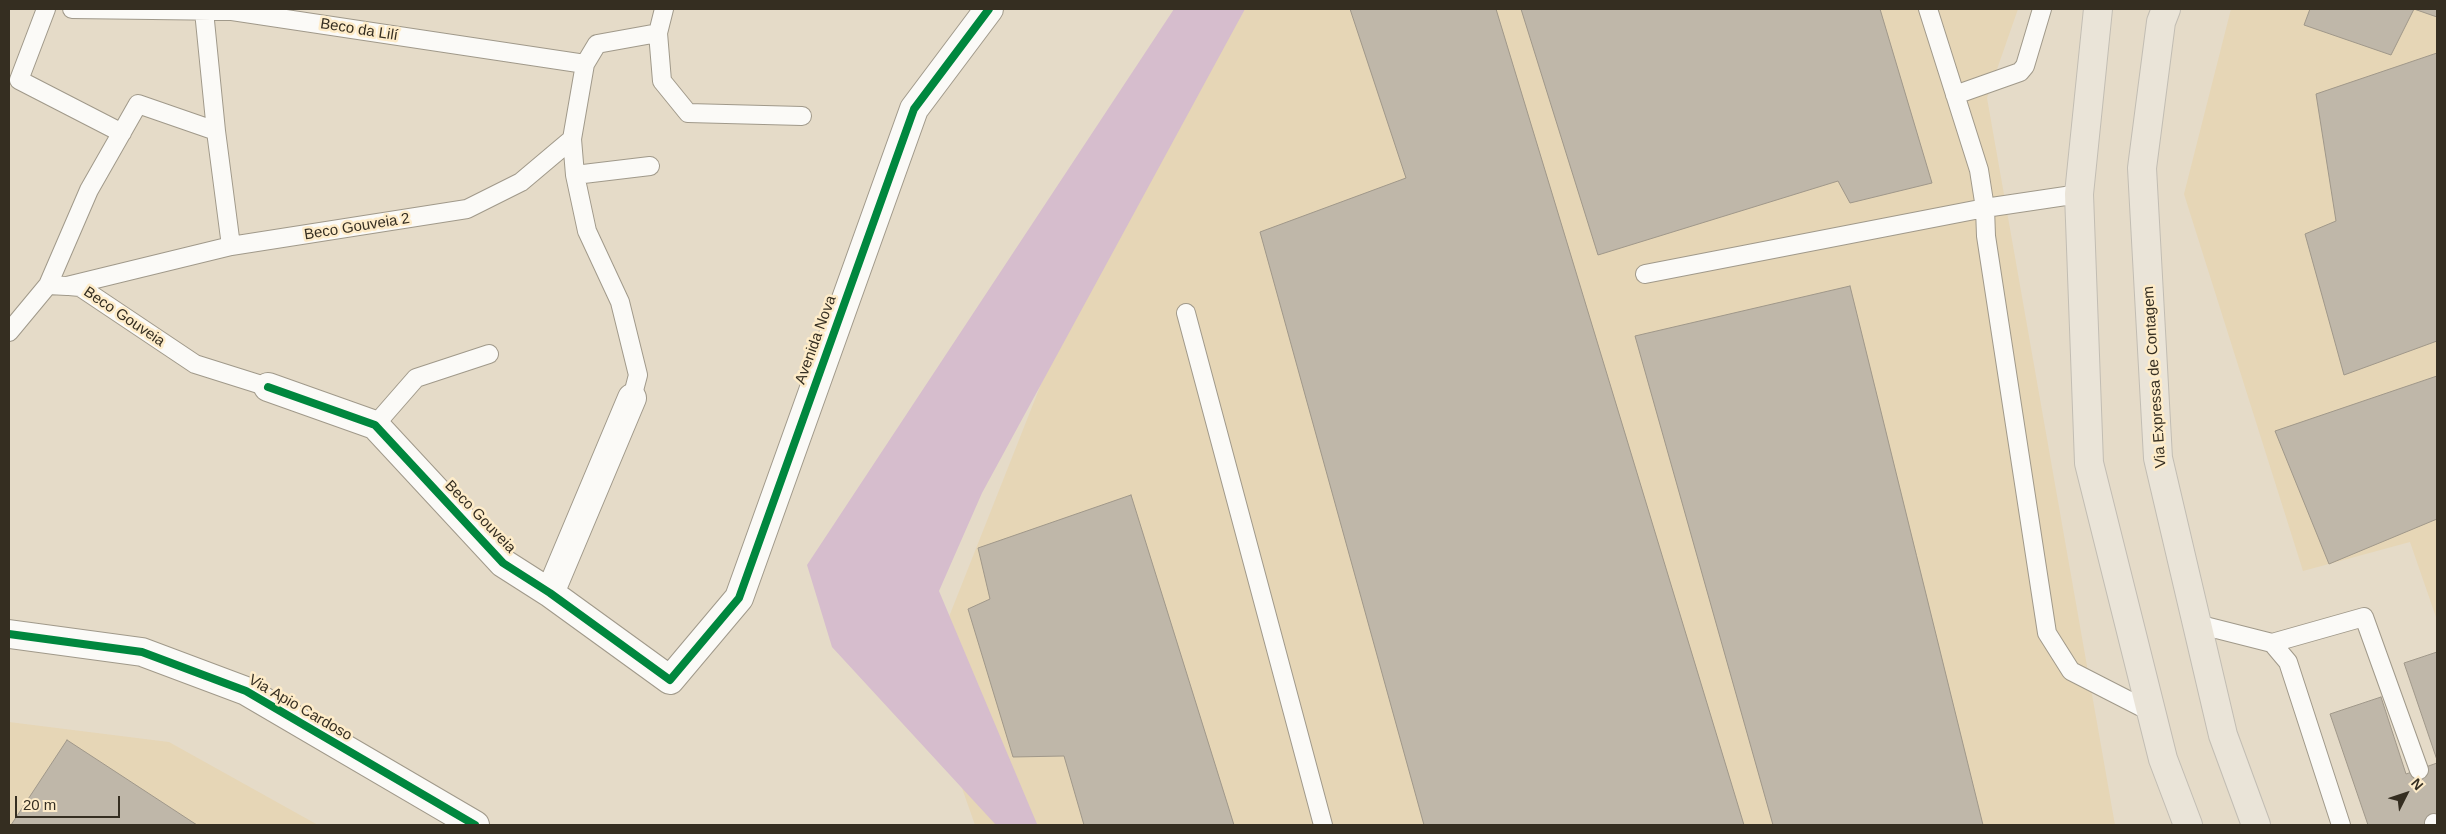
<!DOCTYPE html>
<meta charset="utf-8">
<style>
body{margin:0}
#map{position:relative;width:2446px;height:834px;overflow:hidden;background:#e5dbc8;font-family:Arial,sans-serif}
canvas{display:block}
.frame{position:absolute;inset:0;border:10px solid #352e21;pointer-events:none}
.north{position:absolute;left:2381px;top:769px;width:50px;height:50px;-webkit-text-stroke:4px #feecc9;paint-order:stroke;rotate:49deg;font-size:14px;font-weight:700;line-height:20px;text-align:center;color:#352e21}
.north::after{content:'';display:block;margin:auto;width:18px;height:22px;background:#352e21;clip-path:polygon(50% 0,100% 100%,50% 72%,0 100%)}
.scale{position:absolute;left:15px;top:796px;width:105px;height:22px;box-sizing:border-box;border:2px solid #352e21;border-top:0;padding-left:6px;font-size:15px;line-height:18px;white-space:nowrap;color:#352e21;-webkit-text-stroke:4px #feecc9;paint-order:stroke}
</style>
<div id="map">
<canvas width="2446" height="834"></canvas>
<div class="frame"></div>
<div class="north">N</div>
<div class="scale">20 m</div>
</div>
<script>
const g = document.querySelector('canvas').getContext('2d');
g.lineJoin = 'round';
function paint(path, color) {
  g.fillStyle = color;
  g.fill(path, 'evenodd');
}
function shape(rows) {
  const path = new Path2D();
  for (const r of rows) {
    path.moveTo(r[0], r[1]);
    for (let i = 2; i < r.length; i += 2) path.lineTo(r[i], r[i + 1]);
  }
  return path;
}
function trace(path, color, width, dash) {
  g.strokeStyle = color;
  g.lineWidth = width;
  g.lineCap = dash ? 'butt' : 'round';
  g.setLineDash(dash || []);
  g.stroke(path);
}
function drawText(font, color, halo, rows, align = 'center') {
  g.font = font + ' Arial,sans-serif';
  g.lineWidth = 5;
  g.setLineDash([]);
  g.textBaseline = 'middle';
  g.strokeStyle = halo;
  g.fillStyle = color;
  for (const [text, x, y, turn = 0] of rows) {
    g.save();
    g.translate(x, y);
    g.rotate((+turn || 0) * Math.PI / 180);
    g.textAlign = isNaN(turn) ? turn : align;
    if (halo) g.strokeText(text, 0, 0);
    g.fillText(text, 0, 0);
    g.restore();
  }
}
const built = shape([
 [1200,9,2018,9,1987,98,2115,825,975,825,924,680,1134,149],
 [2231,9,2437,9,2437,620,2410,542,2303,571,2184,194],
 [9,722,169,742,318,825,9,825]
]);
const green = shape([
 [1174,9,1245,9,982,493,939,591,1037,824,996,825,832,647,807,565]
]);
const building = shape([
 [1350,9,1496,9,1744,825,1424,825,1260,232,1406,178,1350,9],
 [1521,9,1880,9,1932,183,1850,203,1838,181,1598,255,1521,9],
 [2310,9,2437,9,2437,17,2414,9,2391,55,2304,25,2310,9],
 [2437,53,2437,341,2344,375,2305,234,2336,221,2316,94,2437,53],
 [1850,286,1983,825,1773,825,1635,336,1850,286],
 [2437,376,2437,519,2329,564,2275,431,2437,376],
 [1131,495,1234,825,1084,825,1064,756,1013,757,968,609,990,599,978,548,1131,495],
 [2437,652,2437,760,2404,663,2437,652],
 [2381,697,2406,774,2437,763,2437,822,2427,825,2368,825,2330,714,2381,697],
 [67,740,197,825,11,825,67,740]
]);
const service = shape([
 [46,9,19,80,122,133],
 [72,9,232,11,585,64],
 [1928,9,1979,170,1985,208,1986,236,2047,633,2071,671,2151,712],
 [204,11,216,131],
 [658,33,662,81,688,113,802,116],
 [1955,95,2020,72,2025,66,2042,9],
 [572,139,575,175,587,231,620,302,638,375,632,398],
 [575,175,650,166],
 [1645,274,1985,208,2079,194],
 [48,285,67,286,231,246,467,209,521,182,572,139,585,64,597,44,658,33,664,9],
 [69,286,80,287,195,364,268,387],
 [1186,313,1323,825],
 [9,332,48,285,89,190,138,104,216,131,231,246],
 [375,425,416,378,489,354],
 [2197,624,2272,643,2288,662,2341,825],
 [2272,643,2364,617,2419,770],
 [2434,823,2435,825]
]);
const minor = shape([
 [268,387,375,425,503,563,550,593,670,680,739,598,914,109,989,9],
 [550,593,632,398]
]);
const tertiary = shape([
 [9,634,142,652,246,691,475,825]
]);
const trunk = shape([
 [2098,9,2079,194,2089,463,2163,759,2188,825],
 [2166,9,2161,22,2142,168,2158,458,2223,735,2256,825]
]);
const cycleway = shape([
 [268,387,375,425,503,563,550,593,670,680,739,598,914,109,989,9],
 [9,634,142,652,246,691,475,825]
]);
const streetNames = [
 ["Beco da Lilí",359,30,9],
 ["Beco Gouveia 2",357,227,-9],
 ["Beco Gouveia",124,317,34],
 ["Avenida Nova",816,340,-70],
 ["Via Expressa de Contagem",2155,377,-94],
 ["Beco Gouveia",480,517,46],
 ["Via Apio Cardoso",300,708,30]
];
paint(built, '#e6d6b6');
paint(green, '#d6bdcd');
paint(building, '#bfb7a9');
trace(building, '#a0988a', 1);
trace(service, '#a0998a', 20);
trace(minor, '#a0998a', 30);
trace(tertiary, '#a0998a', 30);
trace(trunk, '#c2bdb3', 30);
trace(service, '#fbfaf7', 18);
trace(minor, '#fbfaf7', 28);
trace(tertiary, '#fbfaf7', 28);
trace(trunk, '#eae4d8', 28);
trace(cycleway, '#00873e', 8);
drawText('15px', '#352e21', '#feecc9', streetNames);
</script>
